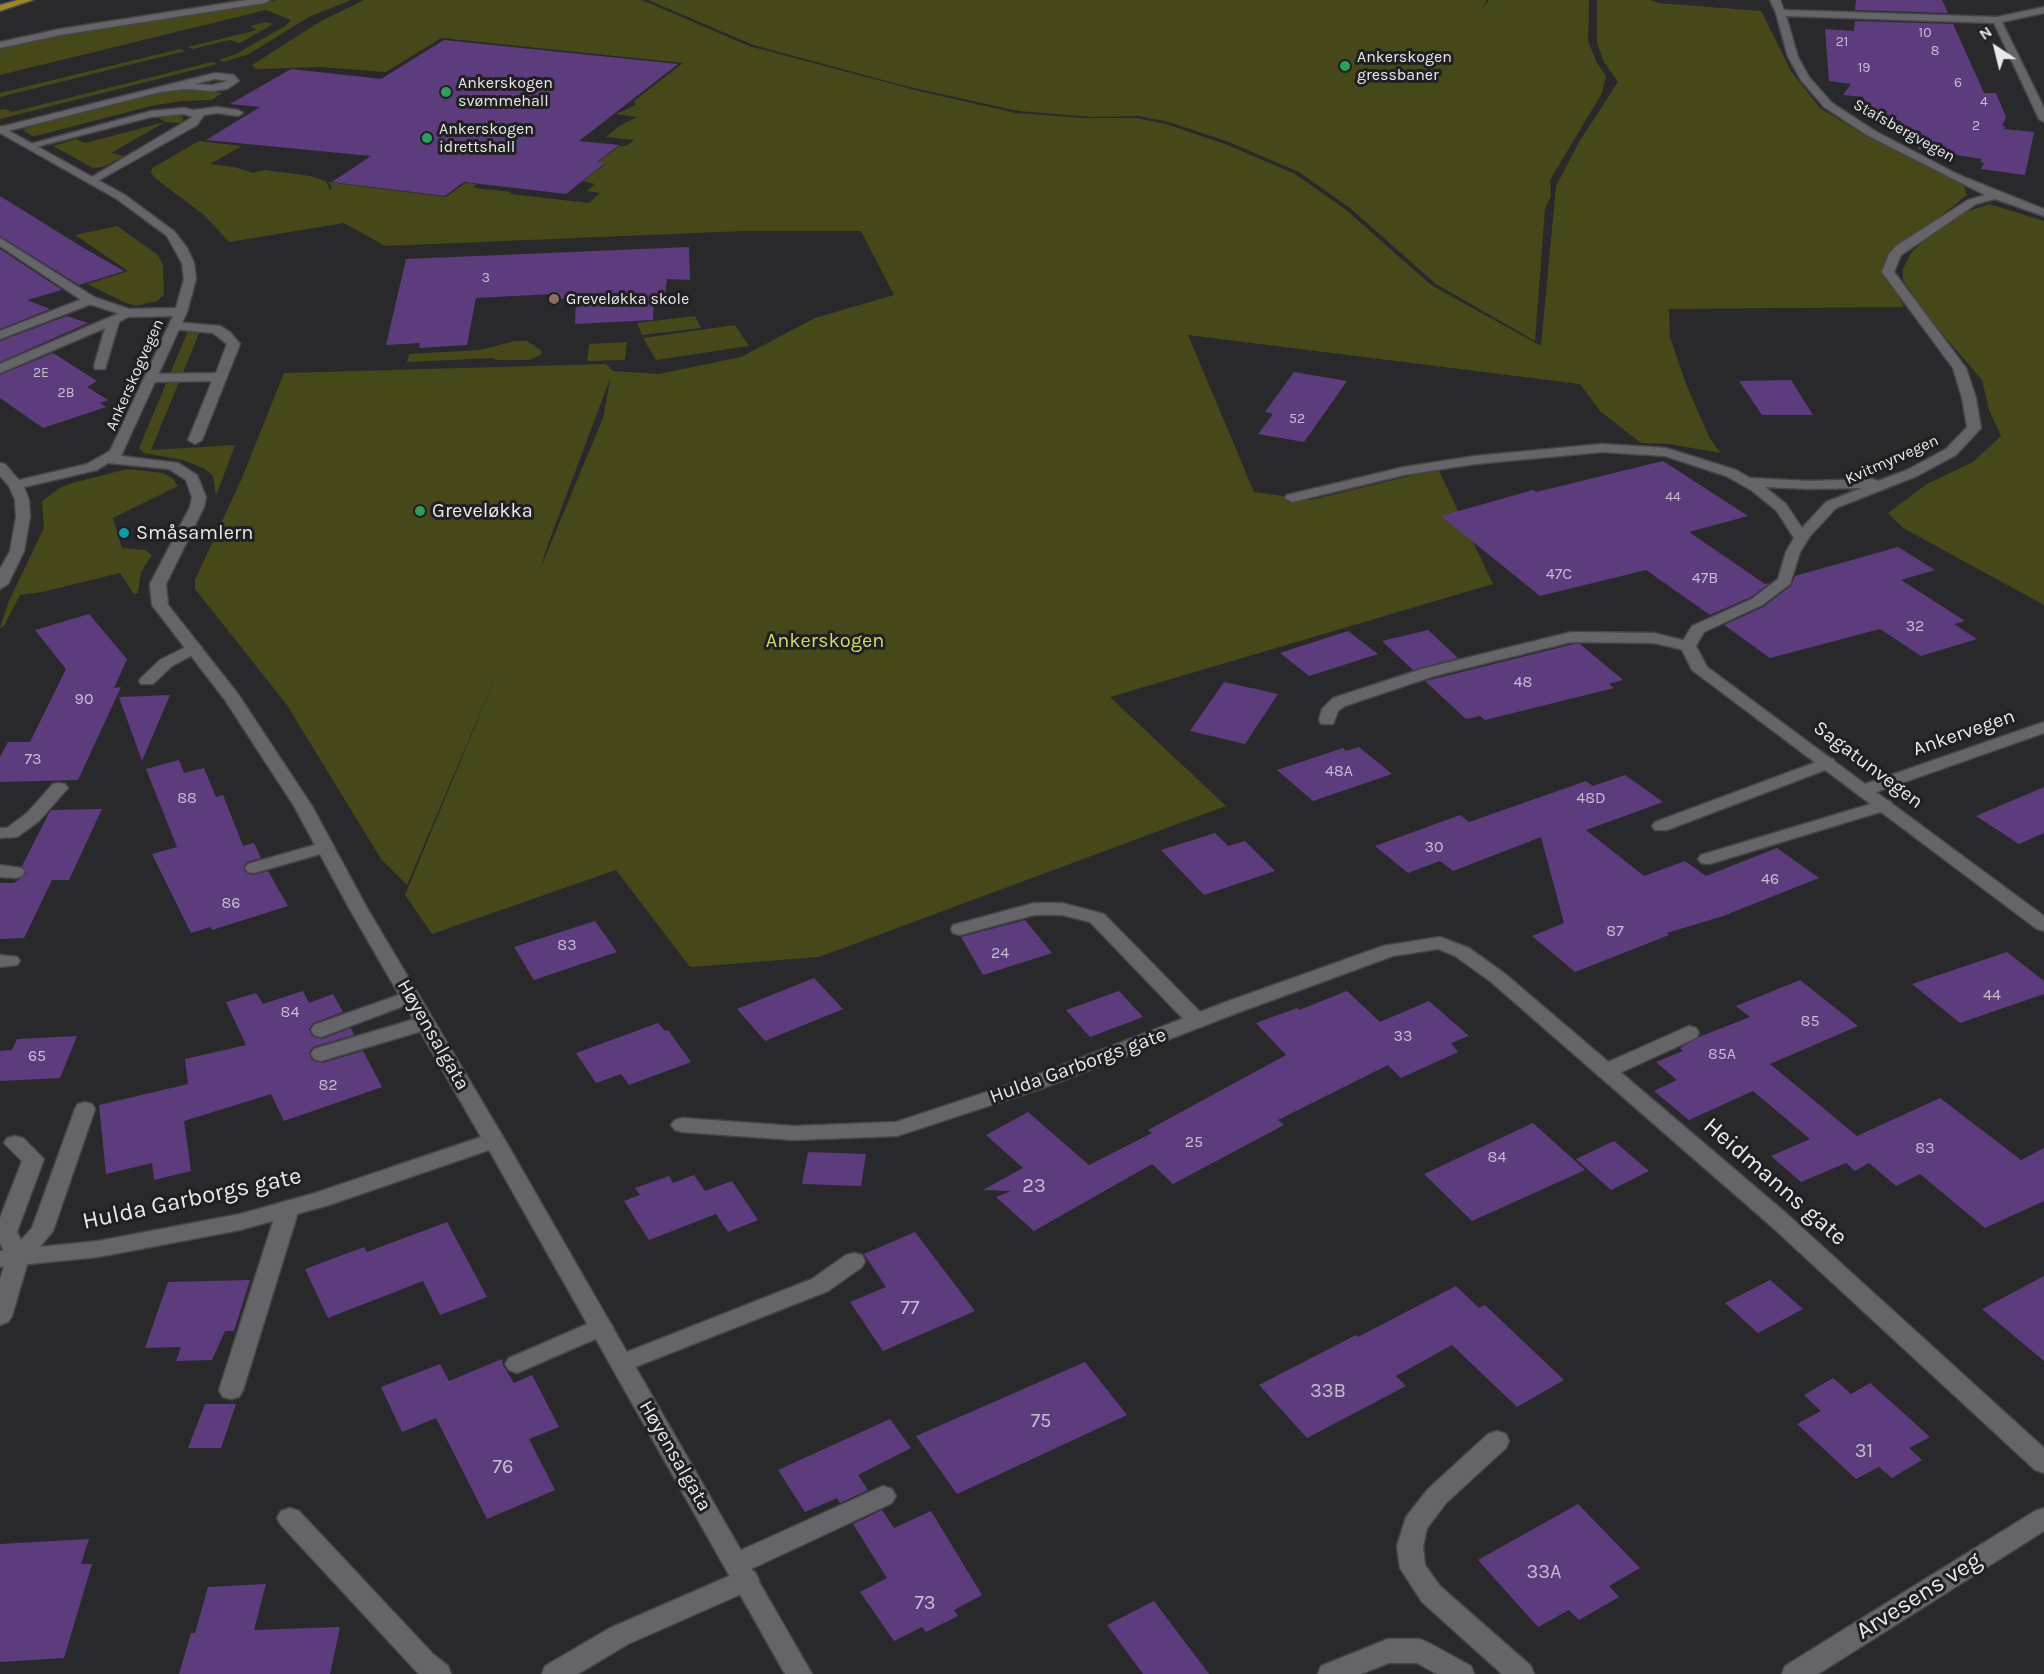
<!DOCTYPE html>
<meta charset="utf-8">
<style>
body{margin:0}
#map{position:relative;width:2044px;height:1674px;overflow:hidden;background:#29292c;font-family:Karla,sans-serif}
canvas{display:block}
.north{position:absolute;left:1966px;top:18px;width:60px;height:60px;-webkit-text-stroke:4px #201f22;paint-order:stroke;rotate:325deg;font-size:16px;font-weight:700;line-height:24px;text-align:center;color:#e9e8ea}
.north::after{content:'';display:block;margin:auto;width:21px;height:27px;background:#e9e8ea;clip-path:polygon(50% 0,100% 100%,50% 72%,0 100%)}
</style>
<div id="map">
<canvas width="2044" height="1674"></canvas>
<div class="north">N</div>
</div>
<script>
const g = document.querySelector('canvas').getContext('2d');
g.lineJoin = 'round';
function paint(path, color) {
  g.fillStyle = color;
  g.fill(path, 'evenodd');
}
function shape(rows) {
  const path = new Path2D();
  for (const r of rows) {
    path.moveTo(r[0], r[1]);
    for (let i = 2; i < r.length; i += 2) path.lineTo(r[i], r[i + 1]);
  }
  return path;
}
function trace(path, color, width, dash) {
  g.strokeStyle = color;
  g.lineWidth = width;
  g.lineCap = dash ? 'butt' : 'round';
  g.setLineDash(dash || []);
  g.stroke(path);
}
function drawText(font, color, halo, rows, align = 'center') {
  g.font = font + ' Karla,sans-serif';
  g.lineWidth = 6;
  g.setLineDash([]);
  g.textBaseline = 'middle';
  g.strokeStyle = halo;
  g.fillStyle = color;
  for (const [text, x, y, turn = 0] of rows) {
    g.save();
    g.translate(x, y);
    g.rotate((+turn || 0) * Math.PI / 180);
    g.textAlign = isNaN(turn) ? turn : align;
    if (halo) g.strokeText(text, 0, 0);
    g.fillText(text, 0, 0);
    g.restore();
  }
}
const green = shape([
 [277,0,351,0,309,17,249,54,224,62,219,60,236,54,285,26,291,20,266,10,0,75,0,48,76,32],
 [364,0,642,0,749,46,923,92,1016,113,1084,118,1136,118,1166,124,1225,144,1295,174,1345,209,1431,285,1541,346,1556,186,1579,142,1618,82,1604,62,1597,43,1597,0,1650,0,1659,3,1761,11,1791,71,1820,108,1863,134,1963,183,1967,195,1913,238,1885,270,1904,307,1669,309,1670,337,1686,384,1710,439,1721,453,1669,444,1641,443,1600,411,1580,384,1188,335,1254,492,1311,500,1438,469,1493,584,1110,697,1226,806,819,957,690,967,616,870,432,934,405,895,500,666,407,885,381,859,287,705,195,589,195,580,242,478,284,373,606,364,613,371,659,374,741,357,815,318,894,295,861,231,743,231,385,246,344,223,229,242,204,215,155,178,151,173,152,168,199,141,242,146,210,164,234,167,253,173,265,170,310,176,326,181,330,190,332,188,328,182,446,197,465,183,476,184,474,188,511,192,510,194,589,203,600,193,587,191,595,184,583,181,605,164,598,162,619,146,626,146,634,140,606,137,619,126,637,117,616,114,636,105,634,101,683,63,441,38,386,72,319,67,256,69,252,65,321,21],
 [611,376,603,418,541,567,547,547],
 [648,0,1487,0,1482,10,1489,0,1589,0,1588,41,1597,63,1606,76,1602,93,1550,180,1551,196,1545,209,1535,341,1436,284,1350,208,1299,172,1229,142,1169,122,1139,116,1092,117,1018,111,905,86,753,45],
 [266,22,273,24,240,43,230,40,192,49,188,47,257,30,250,26],
 [180,49,185,51,0,97,0,93],
 [212,62,217,64,0,119,0,110,5,109,12,112],
 [187,89,223,93,211,100,181,101,151,106,39,135,32,136,23,130,26,128,58,118,166,90],
 [174,115,183,117,183,121,180,123,165,122,111,153,124,156,103,167,93,168,53,146,76,139,85,143,165,122,157,117],
 [1989,204,2044,221,2044,605,1903,528,1888,513,1927,484,1973,462,2001,436,1989,410,1982,380,1929,318,1903,280,1903,269,1911,253,1924,240,1966,212],
 [117,226,158,255,163,265,164,295,157,301,136,306,126,303,87,284,128,271,75,235],
 [695,316,701,328,642,335,637,323],
 [203,324,151,450,235,445,216,496,213,476,205,469,183,460,144,453,139,448,188,331],
 [735,325,749,346,656,360,643,338],
 [515,341,527,341,542,351,542,354,530,360,497,360,492,358,407,362,409,354,480,350],
 [627,342,625,360,587,361,589,344],
 [127,469,163,473,172,478,178,486,113,518,122,548,145,550,152,555,141,572,138,593,134,594,120,573,42,592,20,595,4,626,0,628,8,603,44,528,42,501,60,488,72,483]
]);
const building = shape([
 [1856,0,1942,0,1948,13,1855,10],
 [1855,21,1953,24,1984,93,1996,93,2006,117,2002,126,2005,126,2004,129,2034,132,2025,175,1981,169,1984,163,1980,162,1982,159,1918,149,1921,143,1904,140,1907,136,1893,134,1901,121,1855,113,1864,97,1843,95,1851,84,1829,81,1825,29,1854,31],
 [444,40,678,64,579,141,619,145,597,162,605,163,566,194,464,182,445,196,332,182,371,156,206,140,260,107,230,104,291,69,381,79],
 [0,196,82,247,124,271,79,285,0,236],
 [689,247,690,280,667,279,665,295,654,297,653,320,575,324,576,298,558,299,559,296,554,296,554,294,476,298,467,345,419,348,420,343,386,345,406,259],
 [0,249,62,290,27,300,50,309,0,329],
 [67,316,88,323,0,362,0,341],
 [53,353,97,381,87,387,108,400,100,403,106,407,43,428,0,398,0,375],
 [1294,372,1347,381,1304,442,1258,434,1273,414,1265,412],
 [1791,380,1813,415,1762,415,1739,381],
 [1663,461,1748,516,1689,532,1765,584,1770,583,1751,597,1710,615,1646,570,1540,596,1441,516,1533,490,1536,492],
 [1898,547,1935,570,1901,580,1965,621,1954,624,1977,639,1921,656,1880,629,1770,658,1724,625,1763,607,1791,586,1795,576],
 [89,614,127,659,114,688,121,687,78,780,0,782,0,757,8,742,30,742,66,669,35,630],
 [1428,630,1458,658,1413,670,1382,641],
 [1348,631,1378,654,1309,676,1280,653],
 [1574,644,1580,644,1623,680,1609,684,1614,688,1485,720,1480,716,1466,719,1425,681],
 [1224,682,1278,694,1245,744,1190,731],
 [170,695,142,761,119,697],
 [1359,747,1392,774,1313,801,1277,770,1343,748,1346,751],
 [179,760,184,773,204,768,216,797,223,795,243,846,254,843,261,858,247,862,243,869,248,874,254,875,268,871,288,906,212,930,210,927,191,933,152,854,177,847,146,769],
 [1625,775,1663,802,1586,830,1644,876,1685,861,1706,876,1777,848,1819,878,1723,916,1667,933,1669,935,1575,972,1532,936,1564,923,1541,837,1453,871,1440,861,1408,873,1375,846,1460,815,1469,822,1586,781,1593,786],
 [2044,787,2044,833,2019,844,1976,816],
 [102,809,69,880,52,880,24,938,0,939,0,883,14,883,27,873,22,866,49,813,52,810],
 [1215,833,1228,846,1245,841,1275,871,1204,895,1161,850],
 [1025,920,1052,953,983,975,961,937],
 [595,921,617,952,534,980,514,947],
 [2007,952,2044,981,2044,994,1960,1023,1912,984],
 [814,978,843,1009,765,1041,737,1009],
 [1800,980,1858,1026,1770,1064,1857,1136,1940,1098,2021,1160,2044,1148,2044,1201,1985,1228,1920,1174,1896,1186,1869,1163,1855,1171,1846,1163,1801,1182,1771,1156,1810,1139,1753,1091,1689,1120,1654,1091,1677,1080,1656,1062,1683,1051,1680,1048,1699,1037,1750,1017,1736,1006],
 [303,991,309,1003,333,994,343,1012,313,1023,309,1029,312,1036,322,1039,351,1028,354,1035,313,1047,309,1053,312,1060,322,1063,363,1051,382,1087,284,1121,271,1094,184,1121,191,1171,154,1180,152,1163,106,1174,99,1105,188,1084,185,1059,246,1045,226,1002,256,993,263,1004],
 [1119,991,1143,1017,1090,1037,1066,1010],
 [1347,991,1380,1022,1429,1001,1469,1036,1451,1043,1458,1052,1401,1078,1388,1065,1278,1120,1284,1125,1173,1184,1152,1164,1034,1231,996,1197,1011,1191,983,1190,1023,1168,986,1135,1028,1112,1089,1165,1152,1133,1148,1130,1286,1055,1256,1023,1297,1008,1299,1010],
 [658,1023,665,1031,668,1030,691,1062,629,1085,621,1074,596,1083,576,1053],
 [77,1036,60,1078,0,1081,0,1051,12,1050,17,1039],
 [1533,1123,1585,1170,1472,1221,1424,1174],
 [1614,1141,1649,1171,1611,1190,1576,1159],
 [808,1152,866,1154,861,1186,802,1184],
 [694,1175,705,1191,732,1181,758,1220,728,1232,716,1214,649,1240,624,1201,640,1195,635,1188,669,1176,673,1183],
 [447,1222,487,1297,440,1315,423,1281,328,1318,305,1269,364,1247,367,1252],
 [915,1232,975,1311,883,1351,850,1302,886,1287,864,1254],
 [2044,1276,2044,1361,1982,1309],
 [250,1280,234,1331,225,1331,212,1360,176,1361,181,1347,145,1348,168,1282],
 [1770,1280,1803,1309,1758,1333,1725,1303],
 [1456,1286,1479,1308,1485,1305,1564,1380,1517,1407,1452,1345,1396,1376,1406,1386,1307,1438,1259,1385,1356,1335,1358,1337],
 [502,1359,503,1365,514,1383,532,1375,559,1427,529,1439,555,1490,487,1519,436,1418,402,1432,381,1387,440,1364,449,1381],
 [1085,1362,1127,1415,957,1494,916,1436],
 [1833,1378,1851,1394,1870,1383,1930,1437,1909,1448,1922,1460,1892,1478,1879,1467,1856,1479,1797,1424,1821,1411,1804,1395],
 [205,1404,236,1404,221,1448,188,1448],
 [890,1419,911,1448,858,1475,868,1490,840,1503,837,1498,805,1512,778,1470],
 [1578,1504,1640,1568,1609,1586,1619,1597,1579,1620,1569,1610,1538,1627,1478,1560],
 [882,1510,894,1528,931,1511,982,1595,954,1610,958,1616,926,1632,922,1627,894,1641,860,1592,887,1578,853,1524],
 [89,1539,81,1564,92,1564,64,1658,0,1662,0,1544],
 [266,1584,254,1630,340,1627,330,1674,179,1674,191,1633,195,1633,208,1587],
 [1154,1601,1209,1674,1143,1674,1107,1625]
]);
const lane = shape([
 [215,73,234,75,239,81,227,89,212,91,185,89,160,92,0,133,0,127,215,73],
 [215,79,228,81,212,85,195,84,215,79],
 [217,107,238,110,243,113,238,116,217,113,204,115,197,125,94,183,90,182,90,178,193,117,184,114,151,117,32,148,27,145,151,111,184,108,193,110,217,107],
 [90,296,96,300,94,303,0,339,0,331,90,296],
 [129,309,135,313,119,322,105,369,95,369,94,366,105,328,0,373,0,364,129,309],
 [175,322,220,326,230,332,240,344,202,440,195,444,188,440,212,381,152,382,145,378,152,374,216,373,227,344,213,333,171,329,169,326,175,322],
 [1571,632,1654,633,1694,643,1696,646,1688,651,1654,643,1571,642,1434,676,1345,706,1338,711,1333,724,1321,724,1319,720,1322,709,1333,698,1422,669,1571,632],
 [194,643,200,645,202,648,200,651,172,666,153,684,141,684,139,681,141,678,160,660,194,643],
 [1827,758,1833,759,1836,763,1833,767,1667,830,1655,830,1652,826,1655,822,1827,758],
 [59,783,65,784,68,788,39,821,17,837,0,838,0,828,7,828,27,813,53,784,59,783],
 [1884,800,1890,801,1893,805,1890,809,1713,863,1707,864,1701,863,1698,859,1701,855,1884,800],
 [325,842,331,843,334,847,331,851,254,873,248,872,245,868,248,864,325,842],
 [0,865,22,868,25,872,22,876,16,878,0,877,0,865],
 [1034,903,1062,903,1104,914,1204,1016,1207,1021,1204,1026,1197,1028,1190,1026,1090,922,1062,915,1034,915,960,935,953,933,951,929,953,925,1034,903],
 [0,955,17,957,20,961,17,965,0,967,0,955],
 [410,991,417,993,420,997,417,1001,321,1037,314,1035,311,1030,314,1025,410,991],
 [425,1016,432,1018,435,1023,432,1028,321,1061,314,1059,311,1054,314,1049,425,1016],
 [1689,1026,1696,1028,1699,1033,1696,1038,1613,1076,1606,1078,1599,1076,1596,1071,1599,1066,1689,1026],
 [85,1102,92,1104,95,1109,53,1231,28,1261,12,1316,8,1322,0,1325,0,1279,7,1258,0,1243,0,1218,22,1161,4,1143,7,1138,15,1136,23,1138,44,1159,17,1232,21,1240,32,1228,75,1109,78,1104,85,1102],
 [288,1201,296,1203,299,1209,243,1390,239,1397,231,1399,223,1397,219,1390,277,1209,280,1203,288,1201],
 [854,1253,862,1255,865,1261,862,1267,828,1291,630,1369,622,1372,614,1369,610,1363,614,1357,812,1279,846,1255,854,1253],
 [601,1318,609,1321,613,1327,609,1333,517,1373,509,1370,505,1364,509,1358,601,1318],
 [1497,1431,1506,1434,1509,1441,1506,1448,1446,1503,1427,1528,1423,1546,1425,1565,1440,1586,1531,1666,1534,1674,1502,1674,1422,1602,1400,1568,1397,1546,1406,1517,1428,1489,1488,1434,1497,1431],
 [883,1486,892,1489,896,1496,892,1503,749,1570,755,1572,759,1580,755,1588,628,1644,578,1674,542,1674,545,1666,610,1628,734,1574,728,1572,724,1564,728,1556,883,1486],
 [290,1508,299,1511,433,1654,448,1666,451,1674,419,1674,415,1670,281,1525,277,1518,281,1511,290,1508],
 [1388,1639,1420,1639,1429,1643,1471,1666,1474,1674,1437,1674,1417,1663,1389,1663,1361,1674,1318,1674,1321,1666,1388,1639]
]);
const street = shape([
 [247,0,270,0,265,3,60,35,0,48,0,42,60,29,247,0],
 [1770,0,1780,0,1784,10,1997,17,2044,7,2044,13,2002,22,2044,108,2044,122,2039,119,1994,23,1786,16,1798,57,1809,77,1832,103,1875,131,1959,175,2044,209,2044,216,1995,199,1976,204,1901,255,1894,272,1966,368,1976,398,1981,428,1956,455,1917,476,1836,508,1810,536,1800,552,1790,584,1762,605,1704,632,1696,646,1707,667,1865,784,2044,722,2044,733,1876,792,2044,916,2044,931,2037,929,1692,670,1680,646,1692,626,1752,599,1778,579,1786,552,1794,538,1776,510,1751,490,1726,476,1665,456,1602,452,1475,464,1404,475,1292,502,1285,498,1287,495,1404,467,1475,456,1602,444,1666,448,1736,470,1750,478,1809,481,1872,479,1878,481,1907,470,1946,449,1967,427,1962,398,1953,368,1882,272,1889,254,1896,246,1968,200,1985,195,1867,135,1824,107,1801,80,1788,57,1776,13,1770,0],
 [1765,487,1809,489,1862,488,1826,502,1802,528,1786,504,1765,487],
 [0,126,125,195,175,232,187,248,194,263,196,279,187,312,121,456,178,463,197,475,206,497,204,507,166,584,168,605,238,694,312,806,367,908,505,1140,812,1674,785,1674,489,1150,329,1205,240,1230,98,1257,0,1267,0,1251,98,1241,240,1214,315,1193,481,1137,349,908,294,806,225,700,152,605,150,584,190,507,192,497,186,480,169,469,108,463,97,470,16,489,9,485,11,482,87,464,110,451,173,316,129,317,86,303,0,246,0,238,94,297,129,309,176,308,184,279,182,263,167,236,117,199,0,133,0,126],
 [1440,937,1469,948,1504,973,1787,1214,2044,1448,2044,1473,2035,1470,1771,1226,1490,981,1455,956,1438,949,1393,956,1237,1013,1043,1088,897,1136,794,1140,682,1132,675,1130,671,1125,675,1120,682,1118,794,1126,896,1122,1029,1078,1223,1003,1383,946,1440,937],
 [2044,1508,2044,1531,1818,1674,1782,1674,1785,1666,2035,1511,2044,1508]
]);
const secondary = shape([
 [0,463,5,464,23,485,29,500,30,517,24,551,8,584,0,589,0,569,10,551,16,517,15,500,9,486,0,476,0,463]
]);
const primary = shape([
 [18,0,33,0,0,11,0,5,18,0]
]);
const markers = [
 [1345,66,6,"#2e9e5b"],
 [446,92,6,"#2e9e5b"],
 [427,138,6,"#2e9e5b"],
 [554,299,6,"#8d6e63"],
 [420,511,6,"#2e9e5b"],
 [124,533,6,"#0f9aa8"]
];
const farNumbernames = [
 ["10",1925,33],
 ["21",1842,42],
 ["8",1935,51],
 ["19",1864,68],
 ["6",1958,83],
 ["4",1984,102],
 ["2",1976,126],
 ["3",486,278],
 ["2E",41,373],
 ["2B",66,393],
 ["52",1297,419],
 ["44",1673,497]
];
const farPoinames = [
 ["Ankerskogen",1357,57],
 ["gressbaner",1357,75],
 ["Ankerskogen",458,83],
 ["svømmehall",458,101],
 ["Ankerskogen",439,129],
 ["idrettshall",439,147],
 ["Greveløkka skole",566,299]
];
const farStreetnames = [
 ["Stafsbergvegen",1904,131,29],
 ["Ankerskogvegen",135,375,-66],
 ["Kvitmyrvegen",1892,460,-24]
];
const numberNames = [
 ["47C",1559,574],
 ["47B",1705,578],
 ["32",1915,626],
 ["48",1523,682],
 ["90",84,699],
 ["73",33,759],
 ["48A",1339,771],
 ["88",187,798],
 ["48D",1591,798],
 ["30",1434,847],
 ["46",1770,879],
 ["86",231,903],
 ["87",1615,931],
 ["83",567,945],
 ["24",1000,953],
 ["44",1992,995],
 ["84",290,1012],
 ["85",1810,1021],
 ["33",1403,1036],
 ["85A",1722,1054],
 ["65",37,1056],
 ["82",328,1085],
 ["25",1194,1142],
 ["83",1925,1148],
 ["84",1497,1157]
];
const poiNames = [
 ["Greveløkka",432,511],
 ["Småsamlern",136,533]
];
const parkNames = [
 ["Ankerskogen",825,641]
];
const streetNames = [
 ["Ankervegen",1964,733,-19],
 ["Sagatunvegen",1868,765,37],
 ["Høyensalgata",433,1035,60],
 ["Hulda Garborgs gate",1078,1066,-20],
 ["Høyensalgata",675,1456,60]
];
const nearNumbernames = [
 ["23",1034,1186],
 ["77",910,1308],
 ["33B",1328,1391],
 ["75",1041,1421],
 ["31",1864,1451],
 ["76",503,1467],
 ["33A",1544,1572],
 ["73",925,1603]
];
const nearStreetnames = [
 ["Heidmanns gate",1775,1182,41],
 ["Hulda Garborgs gate",192,1199,-12],
 ["Arvesens veg",1919,1596,-32]
];
paint(green, '#46481a');
paint(building, '#5d3c7e');
trace(lane, '#464547', 3);
trace(street, '#464547', 3);
trace(secondary, '#464547', 3);
trace(primary, '#464547', 3);
paint(lane, '#656468');
paint(street, '#656468');
paint(secondary, '#656468');
paint(primary, '#9c882b');
for (const [x, y, r, color] of markers) {
  const dot = new Path2D();
  dot.arc(x, y, r, 0, 2 * Math.PI);
  g.fillStyle = color;
  g.fill(dot);
  trace(dot, '#201f22', 2);
}
drawText('14px', '#c6bdcf', null, farNumbernames);
drawText('16px', '#e9e8ea', '#201f22', farPoinames, 'left');
drawText('16px', '#e9e8ea', '#201f22', farStreetnames);
drawText('16px', '#c6bdcf', null, numberNames);
drawText('20px', '#e9e8ea', '#201f22', poiNames, 'left');
drawText('20px', '#d7db65', '#201f22', parkNames);
drawText('20px', '#e9e8ea', '#201f22', streetNames);
drawText('20px', '#c6bdcf', null, nearNumbernames);
drawText('24px', '#e9e8ea', '#201f22', nearStreetnames);
</script>
